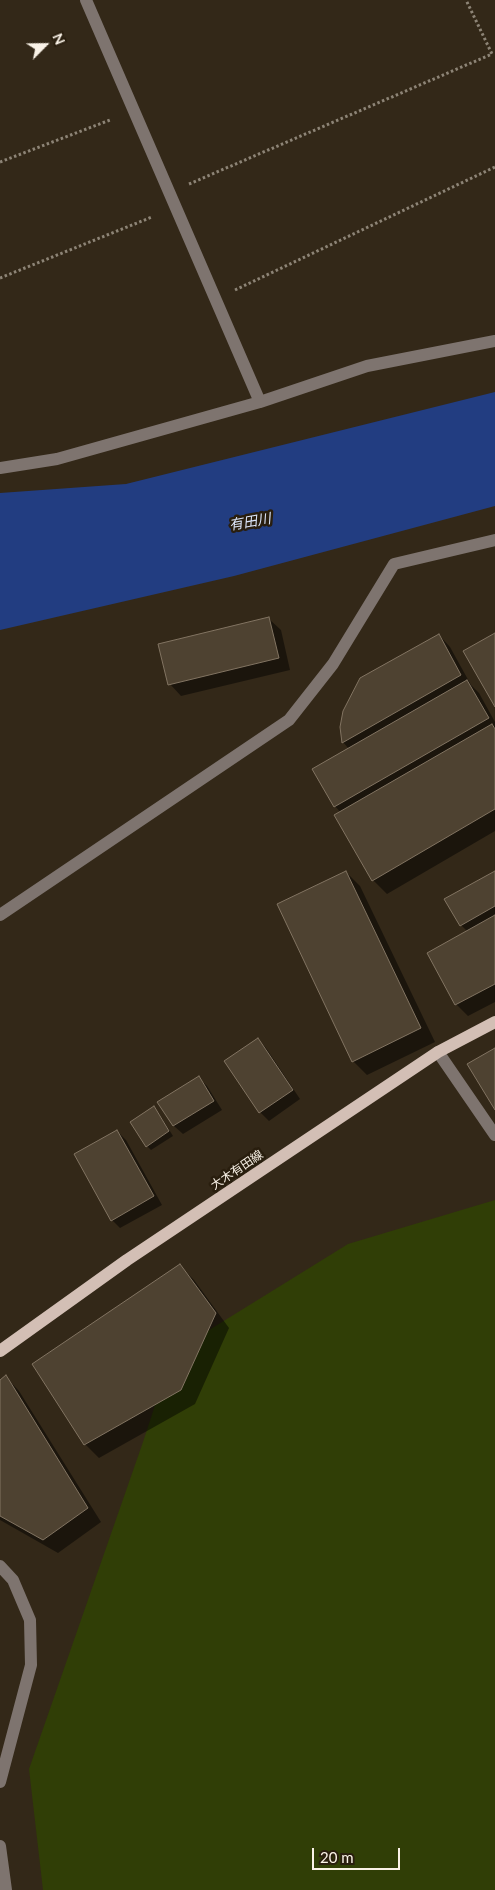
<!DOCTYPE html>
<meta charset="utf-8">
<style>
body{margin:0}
#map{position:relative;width:495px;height:1890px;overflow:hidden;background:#332818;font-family:Lato,sans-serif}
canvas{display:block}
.north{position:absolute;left:20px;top:20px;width:50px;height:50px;-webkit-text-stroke:4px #291e0e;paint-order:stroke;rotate:67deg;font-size:14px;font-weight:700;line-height:20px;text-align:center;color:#f9f2e7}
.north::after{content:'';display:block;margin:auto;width:18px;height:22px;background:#f9f2e7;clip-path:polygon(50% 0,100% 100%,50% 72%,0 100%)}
.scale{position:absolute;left:312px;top:1848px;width:88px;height:22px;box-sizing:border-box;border:2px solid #f9f2e7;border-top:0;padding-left:6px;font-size:15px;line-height:18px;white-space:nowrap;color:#f9f2e7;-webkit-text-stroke:4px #291e0e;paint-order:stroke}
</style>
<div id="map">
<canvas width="495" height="1890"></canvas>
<div class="north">N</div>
<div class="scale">20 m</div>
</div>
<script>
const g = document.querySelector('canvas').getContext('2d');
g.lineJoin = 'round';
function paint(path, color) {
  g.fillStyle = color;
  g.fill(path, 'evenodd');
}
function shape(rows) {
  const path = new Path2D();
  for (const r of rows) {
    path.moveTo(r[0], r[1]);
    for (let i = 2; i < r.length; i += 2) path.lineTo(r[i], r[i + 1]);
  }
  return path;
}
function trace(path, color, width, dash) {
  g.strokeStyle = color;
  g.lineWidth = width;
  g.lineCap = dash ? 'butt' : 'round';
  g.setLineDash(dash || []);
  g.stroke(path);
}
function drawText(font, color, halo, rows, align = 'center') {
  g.font = font + ' Lato,"Noto Sans JP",sans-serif';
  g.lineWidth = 5;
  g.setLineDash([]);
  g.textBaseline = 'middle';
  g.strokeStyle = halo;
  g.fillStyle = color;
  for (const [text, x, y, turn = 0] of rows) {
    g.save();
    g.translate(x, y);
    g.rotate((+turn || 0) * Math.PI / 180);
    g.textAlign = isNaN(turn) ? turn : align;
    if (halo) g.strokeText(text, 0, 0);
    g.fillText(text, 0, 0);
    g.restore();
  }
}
const green = shape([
 [495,1200,495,1890,43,1890,29,1769,143,1442,172,1353,348,1244]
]);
const water = shape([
 [495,392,495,506,234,576,0,630,0,493,126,484]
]);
const shadow = shape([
 [269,619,281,630,290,670,181,696,170,684],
 [439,635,450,647,471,685,479,693,495,722,495,831,387,894,373,880,341,813,335,806,349,749,343,742],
 [346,872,360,886,435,1042,367,1075,353,1061],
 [495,872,495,1002,468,1016,456,1004,429,953,468,932,461,925],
 [258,1039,266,1048,300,1099,269,1121,260,1112],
 [199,1078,207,1086,222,1110,183,1134,174,1126,159,1102],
 [158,1112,173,1136,151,1150,147,1146],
 [117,1131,126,1140,162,1205,120,1228,112,1220],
 [180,1266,194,1280,229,1328,195,1404,99,1458,85,1444],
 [6,1377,19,1391,101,1522,58,1553,0,1520,0,1381]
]);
const building = shape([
 [269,617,279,658,168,685,158,644,269,617],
 [495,633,495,707,463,651,495,633],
 [439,634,461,675,342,743,340,727,343,711,360,678,439,634],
 [467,680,489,718,334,807,312,769,467,680],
 [492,724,495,729,495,809,372,881,334,815,492,724],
 [346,871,421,1028,352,1062,277,904,346,871],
 [495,871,495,906,460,926,444,899,495,871],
 [495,915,495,984,455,1005,427,953,495,915],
 [258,1038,293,1090,259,1113,224,1061,258,1038],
 [495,1048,495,1110,467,1064,495,1048],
 [199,1076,214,1101,173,1126,157,1102,199,1076],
 [154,1106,169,1131,146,1147,130,1122,154,1106],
 [117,1130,154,1196,111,1221,74,1154,117,1130],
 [180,1264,216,1313,181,1390,84,1445,32,1364,180,1264],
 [6,1375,88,1508,43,1540,0,1516,0,1380,6,1375]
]);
const path = shape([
 [0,162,110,120],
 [189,184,492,54,466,0],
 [0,278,152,217],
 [235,290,495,167]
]);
const minor = shape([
 [86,0,260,402],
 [0,468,57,459,260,402,367,366,495,341],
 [0,915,289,720,333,664,394,564,495,540],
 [438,1052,495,1135],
 [0,1566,13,1580,30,1620,31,1665,0,1782],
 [0,1846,6,1890]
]);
const major = shape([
 [0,1351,127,1260,438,1052,495,1022]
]);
const streetNames = [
 ["大木有田線",237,1170,-34]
];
const waterNames = [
 ["有田川",250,522,-10]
];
paint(green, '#303e06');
paint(water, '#223d81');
paint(shadow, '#0007');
paint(building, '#4e4231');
trace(building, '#827462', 1);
trace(path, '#8d8476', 3, [2.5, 2.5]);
trace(minor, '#7e746f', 12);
trace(major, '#d3bfb5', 12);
drawText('12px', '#f9f2e7', '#291e0e', streetNames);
drawText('italic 14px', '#dbe5f9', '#291e0e', waterNames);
</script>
